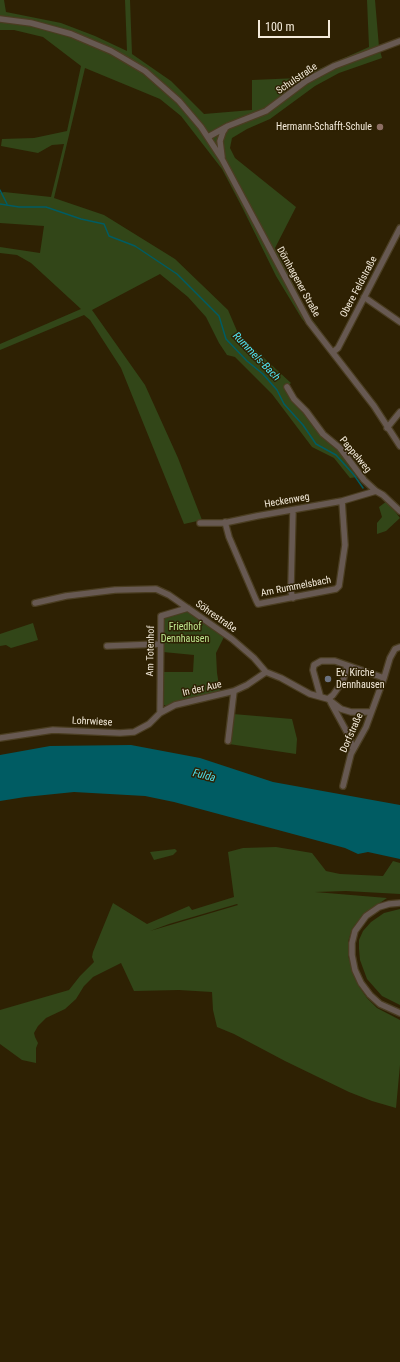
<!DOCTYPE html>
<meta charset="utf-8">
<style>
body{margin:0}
#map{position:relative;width:400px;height:1362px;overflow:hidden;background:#2e2103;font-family:"Roboto Condensed",sans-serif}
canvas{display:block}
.scale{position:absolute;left:258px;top:20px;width:72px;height:18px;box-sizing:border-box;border:2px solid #f4ebdb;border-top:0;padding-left:5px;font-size:12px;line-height:14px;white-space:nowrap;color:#f4ebdb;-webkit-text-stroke:3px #2e2103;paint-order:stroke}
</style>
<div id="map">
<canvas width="400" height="1362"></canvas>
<div class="scale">100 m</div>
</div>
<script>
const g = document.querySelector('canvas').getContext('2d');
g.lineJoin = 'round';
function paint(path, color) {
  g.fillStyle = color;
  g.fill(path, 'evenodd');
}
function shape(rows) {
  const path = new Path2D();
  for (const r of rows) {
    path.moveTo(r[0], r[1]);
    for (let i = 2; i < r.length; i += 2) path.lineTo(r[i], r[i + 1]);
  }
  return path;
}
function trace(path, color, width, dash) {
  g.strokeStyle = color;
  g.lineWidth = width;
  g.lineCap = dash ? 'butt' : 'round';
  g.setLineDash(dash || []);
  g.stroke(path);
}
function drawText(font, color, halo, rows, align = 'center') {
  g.font = font + ' "Roboto Condensed",sans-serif';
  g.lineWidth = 3;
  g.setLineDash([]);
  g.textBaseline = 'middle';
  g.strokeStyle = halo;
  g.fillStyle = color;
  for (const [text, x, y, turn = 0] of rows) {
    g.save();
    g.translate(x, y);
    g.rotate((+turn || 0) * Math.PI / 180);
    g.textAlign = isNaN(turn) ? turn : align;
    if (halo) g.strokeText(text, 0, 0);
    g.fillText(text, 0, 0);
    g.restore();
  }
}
const green = shape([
 [0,0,4,0,6,12,61,23,95,36,127,51,125,0,130,0,132,54,171,81,204,114,252,110,252,80,299,78,369,47,367,0,375,0,379,47,382,58,339,73,315,86,270,119,247,129,232,138,230,148,235,158,296,207,275,248,310,317,318,327,315,334,302,319,276,276,243,209,222,169,181,116,160,99,85,68,54,198,104,215,175,259,228,310,237,331,250,345,291,383,284,389,322,437,338,451,358,477,350,478,334,458,312,447,272,394,235,357,227,355,219,343,206,317,188,297,160,274,92,310,145,385,178,458,202,520,184,524,121,368,90,320,84,315,0,350,0,344,81,309,31,263,17,255,0,253,0,247,40,253,44,226,0,223,0,193,4,192,51,197,64,144,52,145,38,153,1,146,2,139,34,138,67,131,81,66,43,37,14,30,0,30],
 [387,501,400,518,386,531,377,534,377,523,382,517,379,507],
 [187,609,225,635,216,653,217,673,220,691,166,706,162,704,162,672,193,672,194,655,163,652,164,617],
 [33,623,38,640,11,648,6,645,0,646,0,634],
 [233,714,292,719,297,739,296,754,229,744],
 [276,847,312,853,326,871,340,874,383,876,393,861,400,863,400,894,346,891,315,892,387,898,364,914,352,929,348,942,348,956,358,985,367,998,377,1008,400,1020,400,1065,396,1108,372,1101,349,1092,285,1061,234,1034,217,1027,213,1010,212,992,179,990,134,991,121,963,93,977,84,986,76,999,65,1009,46,1018,38,1026,34,1033,35,1037,38,1043,36,1048,36,1063,22,1060,0,1044,0,1010,69,990,80,976,94,962,92,957,93,952,113,903,147,924,189,906,192,910,234,897,228,852,243,848],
 [237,904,238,905,150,931,169,924],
 [175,849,177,851,173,855,154,860,150,852],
 [400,909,400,1005,382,996,367,979,360,960,359,949,359,940,363,931,371,922,384,913]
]);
const water = shape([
 [131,745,200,758,273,782,400,805,400,859,368,852,358,854,345,848,174,802,145,796,74,792,25,797,0,801,0,755,50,746]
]);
const stream = shape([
 [0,190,7,204],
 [0,204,19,207,46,207,81,219,104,224,109,236,135,246,177,274,219,316,226,339,247,361,263,374,277,390,284,404,303,425,316,444,336,455,354,475,363,488]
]);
const minor = shape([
 [0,19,31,23,71,34,111,51,145,71,179,101,201,127,222,159,309,322,374,406,400,446],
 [208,137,228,126,266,111,306,81,317,75,334,66,400,41],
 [222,157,220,141,223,132,225,129],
 [364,297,400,322],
 [333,352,338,348,400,228],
 [287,387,294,399,306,411,323,434,340,448,364,480,376,491,383,495,400,511],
 [387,428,400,412],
 [293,510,291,586,291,592,293,598],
 [225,522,229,537,256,600,258,604,263,603,336,589,339,586,345,545,342,501],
 [200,523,224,523,257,516,342,501,376,491],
 [35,603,66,596,115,590,156,589,169,595,232,639,254,658,266,672,281,678,310,694,328,699,341,709,351,712,371,712],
 [107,646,160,644],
 [320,695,313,670,314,665,321,661,335,661,384,678],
 [328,699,333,695,343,681,347,666],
 [331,703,349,736,353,749],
 [160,713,161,616,188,608],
 [0,738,53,730,120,733,134,732,149,724,160,713,175,705,234,691],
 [228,741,234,691,247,685,266,672],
 [343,786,351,754,366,727,384,678,390,658,395,649,400,647],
 [400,903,389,904,379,907,366,916,355,931,352,943,352,955,355,970,361,983,370,995,380,1004,400,1013]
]);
const markers = [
 [380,127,4,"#8d6e63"],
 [328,679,4,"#6b7280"]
];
const streetNames = [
 ["Schulstraße",297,79,-34],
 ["Dörnhagener Straße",298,282,61],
 ["Obere Feldstraße",359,287,-62],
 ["Pappelweg",355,455,50],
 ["Heckenweg",287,501,-10],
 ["Am Rummelsbach",296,587,-11],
 ["Söhrestraße",216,617,35],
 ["Am Totenhof",151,651,-89],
 ["In der Aue",202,689,-13],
 ["Lohrwiese",92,722,3],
 ["Dorfstraße",352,733,-66]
];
const poiNames = [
 ["Hermann-Schafft-Schule",372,127],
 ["Ev. Kirche",336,673,"left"],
 ["Dennhausen",336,685,"left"]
];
const parkNames = [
 ["Friedhof",185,627],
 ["Dennhausen",185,639]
];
const waterNames = [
 ["Rummels-Bach",256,357,46],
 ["Fulda",204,776,14]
];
paint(green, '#324618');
paint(water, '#005c63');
trace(stream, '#005c63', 1.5);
trace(minor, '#4a3d21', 8);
trace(minor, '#675952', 5.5);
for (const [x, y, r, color] of markers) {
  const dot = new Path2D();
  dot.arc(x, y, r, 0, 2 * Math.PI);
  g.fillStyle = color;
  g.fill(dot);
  trace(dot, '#2e2103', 1.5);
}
drawText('10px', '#f4ebdb', '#2e2103', streetNames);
drawText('10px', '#f4ebdb', '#2e2103', poiNames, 'right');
drawText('10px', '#bfe990', '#2e2103', parkNames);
drawText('italic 11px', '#50e2ef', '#2e2103', waterNames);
</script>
